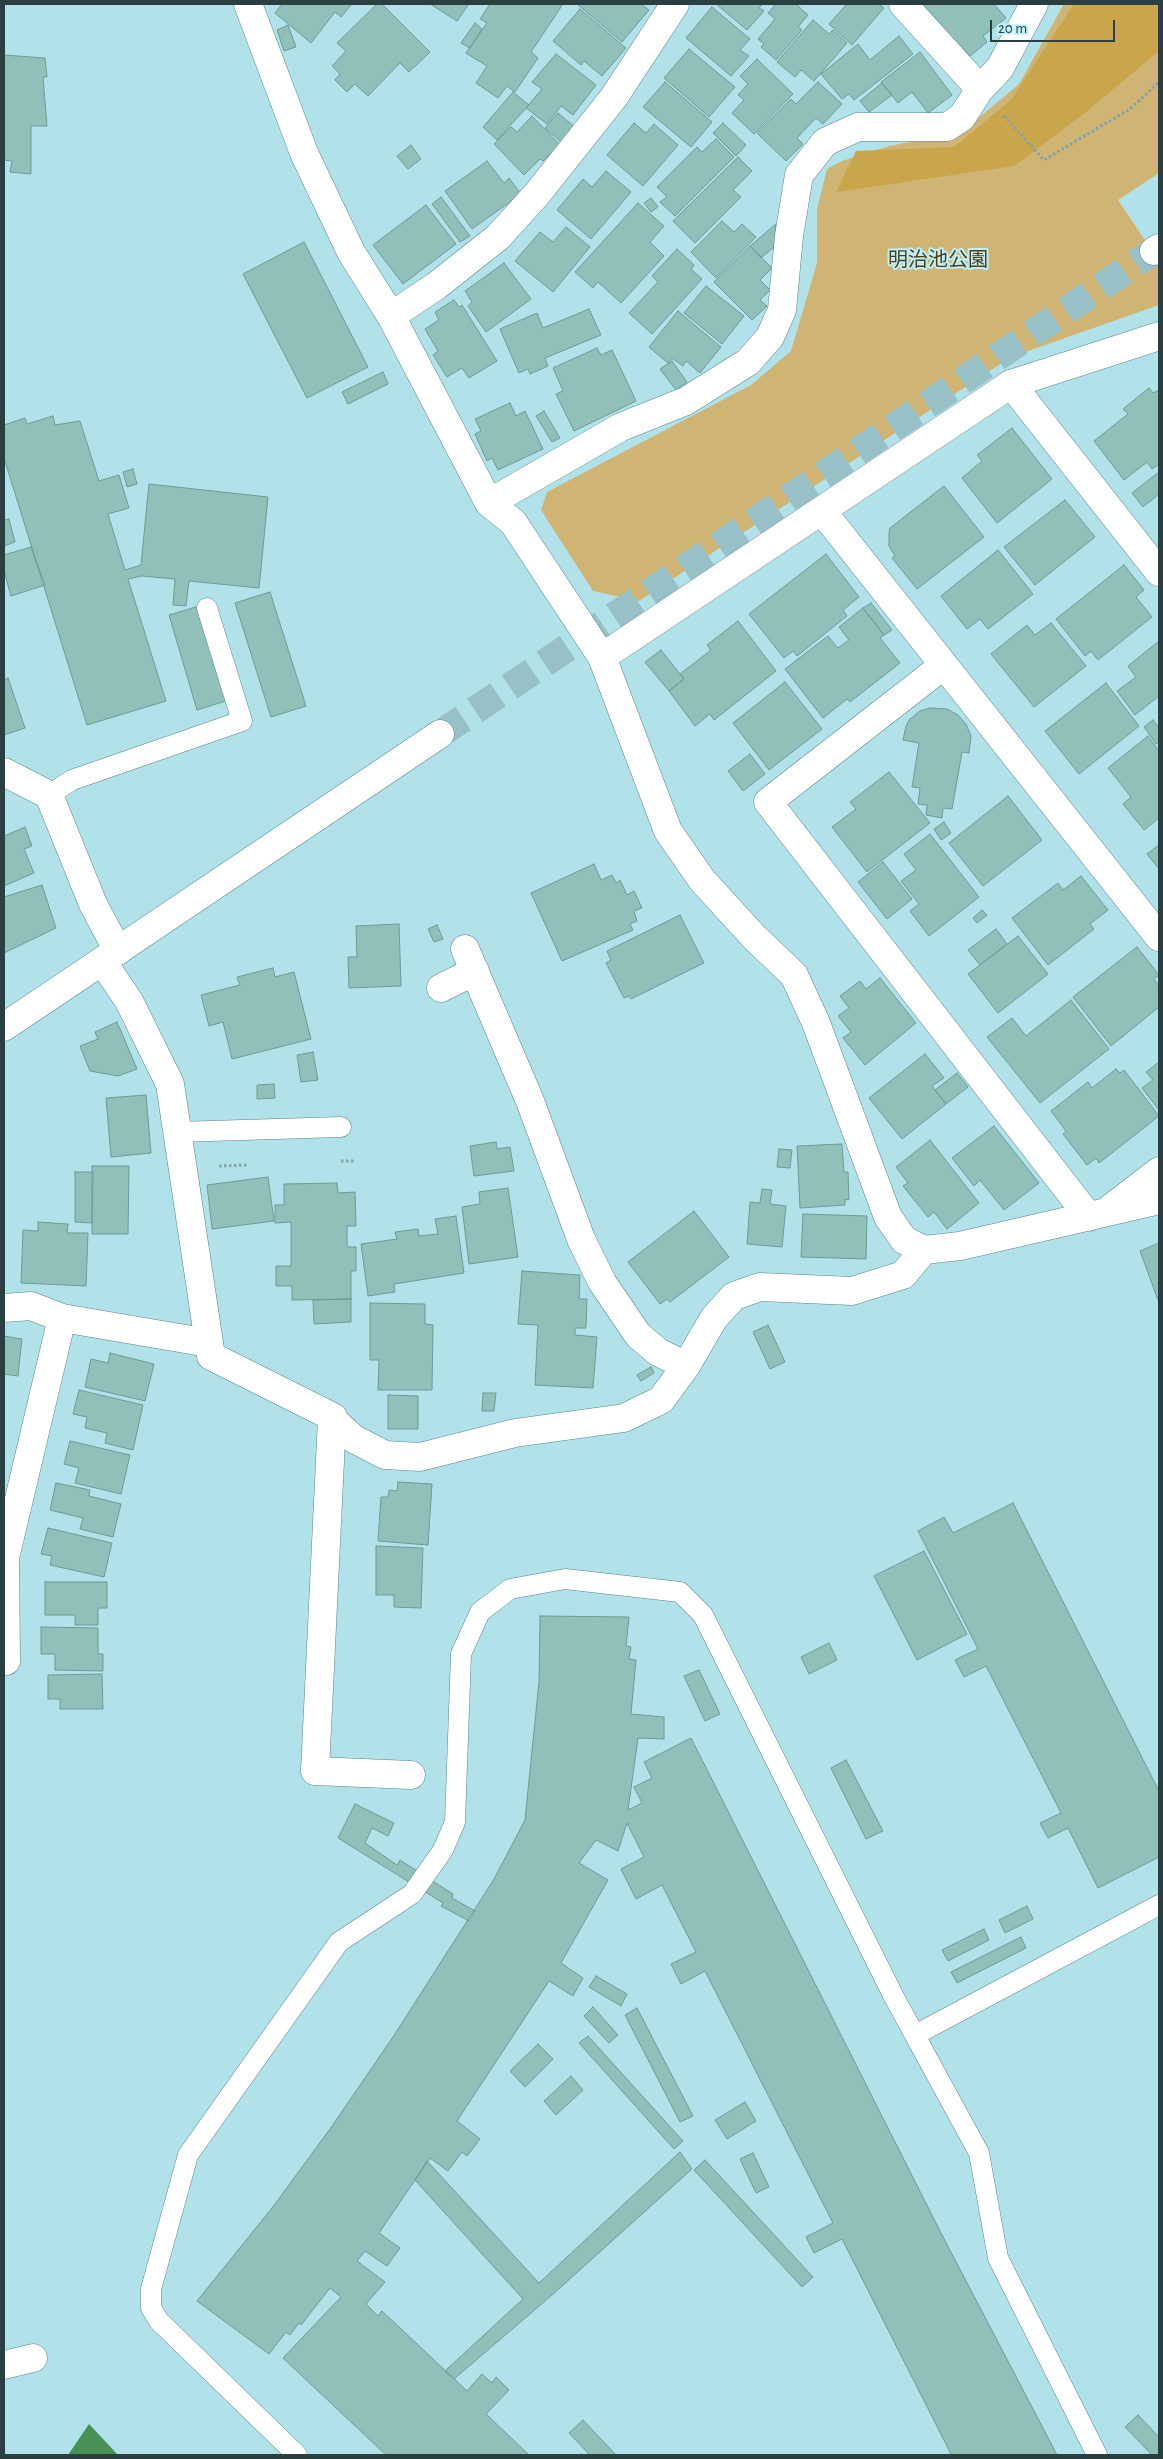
<!DOCTYPE html>
<meta charset="utf-8">
<style>
body{margin:0}
#map{position:relative;width:1163px;height:2459px;overflow:hidden;background:#b2e2e9;font-family:"Alegreya Sans",sans-serif}
canvas{display:block}
.frame{position:absolute;inset:0;border:5px solid #2b3e41;pointer-events:none}
.scale{position:absolute;left:990px;top:20px;width:125px;height:22px;box-sizing:border-box;border:2px solid #2b3e41;border-top:0;padding-left:6px;font-size:15px;line-height:18px;white-space:nowrap;color:#2b3e41;-webkit-text-stroke:4px #bfeff7;paint-order:stroke}
</style>
<div id="map">
<canvas width="1163" height="2459"></canvas>
<div class="frame"></div>
<div class="scale">20 m</div>
</div>
<script>
const g = document.querySelector('canvas').getContext('2d');
g.lineJoin = 'round';
function paint(path, color) {
  g.fillStyle = color;
  g.fill(path, 'evenodd');
}
function shape(rows) {
  const path = new Path2D();
  for (const r of rows) {
    path.moveTo(r[0], r[1]);
    for (let i = 2; i < r.length; i += 2) path.lineTo(r[i], r[i + 1]);
  }
  return path;
}
function trace(path, color, width, dash) {
  g.strokeStyle = color;
  g.lineWidth = width;
  g.lineCap = dash ? 'butt' : 'round';
  g.setLineDash(dash || []);
  g.stroke(path);
}
function drawText(font, color, halo, rows, align = 'center') {
  g.font = font + ' "Alegreya Sans","Noto Sans JP",sans-serif';
  g.lineWidth = 4;
  g.setLineDash([]);
  g.textBaseline = 'middle';
  g.strokeStyle = halo;
  g.fillStyle = color;
  for (const [text, x, y, turn = 0] of rows) {
    g.save();
    g.translate(x, y);
    g.rotate((+turn || 0) * Math.PI / 180);
    g.textAlign = isNaN(turn) ? turn : align;
    if (halo) g.strokeText(text, 0, 0);
    g.fillText(text, 0, 0);
    g.restore();
  }
}
const green = shape([
 [1064,4,1159,4,1159,173,1118,200,1159,261,1159,305,1011,357,639,601,593,591,541,510,547,492,751,385,791,351,817,263,817,209,827,169,842,161,889,146,962,132,1019,84]
]);
const forest = shape([
 [1074,4,1159,4,1159,51,1086,112,1014,166,836,192,856,151,954,147,1011,100]
]);
const water = shape([
 [89,2424,118,2455,68,2455]
]);
const building = shape([
 [282,4,352,4,341,17,335,12,311,43,275,13,282,4],
 [377,4,382,4,430,52,409,72,400,63,368,96,355,84,347,92,335,80,340,74,332,66,346,51,337,43,377,4],
 [430,4,469,4,457,21,430,4],
 [490,4,563,4,531,52,538,58,515,92,507,86,498,98,476,83,487,66,466,53,487,23,480,19,490,4],
 [577,4,641,4,649,10,622,42,577,4],
 [716,4,763,4,759,8,764,11,747,30,716,4],
 [776,4,796,4,808,15,798,27,802,30,776,60,761,47,764,44,758,39,775,19,768,13,776,4],
 [847,4,878,4,884,8,852,45,829,24,847,4],
 [921,4,994,4,1006,18,983,36,987,42,970,56,965,50,962,54,921,4],
 [712,7,750,39,740,50,749,56,731,76,686,38,712,7],
 [580,9,626,48,602,76,584,61,581,65,553,41,580,9],
 [813,20,829,34,833,30,847,43,814,81,801,70,795,77,777,62,813,20],
 [475,23,482,29,470,48,461,43,475,23],
 [288,25,296,47,284,51,277,30,288,25],
 [899,36,913,54,854,100,849,94,842,99,821,74,858,44,870,60,899,36],
 [689,49,735,87,709,117,664,78,689,49],
 [920,52,952,95,928,113,912,92,898,103,881,82,920,52],
 [556,54,596,85,573,115,561,106,547,124,526,108,542,89,532,82,556,54],
 [4,55,45,58,47,77,43,77,47,126,31,126,31,174,10,172,12,161,4,160,4,55],
 [757,59,793,94,754,134,732,113,744,100,738,95,748,84,740,76,757,59],
 [665,82,712,122,691,147,643,107,665,82],
 [818,82,842,104,823,124,816,118,797,138,803,144,786,161,757,133,791,99,796,104,818,82],
 [882,83,892,95,869,112,860,101,882,83],
 [513,92,529,105,497,140,483,127,513,92],
 [558,113,576,128,562,143,545,128,558,113],
 [532,116,560,145,543,161,540,159,524,175,494,144,511,127,517,132,532,116],
 [634,123,646,133,654,124,678,145,643,186,607,155,634,123],
 [723,123,746,145,736,156,713,133,723,123],
 [716,139,734,157,675,216,660,202,667,197,657,187,697,147,702,152,716,139],
 [411,145,421,159,408,169,397,156,411,145],
 [738,157,752,171,733,190,741,197,695,243,673,221,738,157],
 [487,161,504,183,509,178,521,194,472,229,445,191,487,161],
 [606,171,631,192,591,239,557,210,583,179,592,187,606,171],
 [441,197,470,236,460,242,432,204,441,197],
 [651,198,658,207,651,212,644,203,651,198],
 [638,203,664,226,650,242,664,256,621,303,598,282,593,288,575,272,638,203],
 [426,205,456,244,403,284,373,245,426,205],
 [722,221,734,232,742,224,756,237,716,278,691,252,722,221],
 [776,224,774,247,761,258,750,246,776,224],
 [566,227,590,247,553,292,515,261,540,232,553,242,566,227],
 [304,242,368,367,307,398,243,274,304,242],
 [750,246,772,268,760,280,770,290,760,300,767,306,752,320,714,282,750,246],
 [677,249,694,265,691,269,702,279,652,334,629,313,658,282,652,276,677,249],
 [504,263,531,299,486,332,468,306,472,302,465,291,504,263],
 [706,286,744,316,722,344,684,313,706,286],
 [454,300,459,307,462,305,497,361,469,378,462,368,447,377,433,355,438,351,425,329,439,320,435,312,454,300],
 [589,309,601,335,545,358,548,366,530,374,528,369,519,373,500,329,537,313,543,328,589,309],
 [678,311,721,347,700,373,686,361,683,366,672,358,668,363,649,347,678,311],
 [597,348,601,355,612,350,636,401,574,431,556,394,563,391,553,368,597,348],
 [672,361,687,382,676,390,660,369,672,361],
 [383,372,388,384,348,404,342,392,383,372],
 [1149,388,1153,393,1159,390,1159,464,1152,469,1147,462,1124,480,1094,441,1128,414,1123,409,1149,388],
 [510,403,516,416,525,411,543,449,498,470,492,458,487,461,475,434,481,431,475,419,510,403],
 [544,411,560,438,552,442,536,416,544,411],
 [53,416,55,425,80,421,99,481,119,475,129,508,108,514,125,570,141,565,149,484,268,497,259,588,189,581,186,606,173,605,175,579,142,576,128,579,166,701,87,725,4,458,4,425,25,418,27,424,53,416],
 [1012,428,1052,479,997,523,962,478,982,461,977,455,1012,428],
 [133,469,137,484,127,487,123,472,133,469],
 [1159,472,1159,494,1143,507,1132,493,1159,472],
 [944,486,984,537,917,589,892,558,895,556,889,546,889,533,890,528,944,486],
 [1065,500,1095,537,1035,585,1004,547,1065,500],
 [9,519,15,542,4,546,4,520,9,519],
 [31,547,45,585,11,596,4,571,4,555,31,547],
 [998,550,1033,594,988,629,980,619,967,629,941,596,998,550],
 [826,554,859,597,843,610,847,616,797,656,793,651,784,658,749,614,826,554],
 [1124,565,1144,590,1136,597,1152,617,1098,660,1091,651,1085,656,1056,619,1124,565],
 [270,592,306,706,271,717,235,603,270,592],
 [871,603,892,630,884,635,863,608,871,603],
 [199,606,229,700,197,710,169,615,199,606],
 [863,608,884,635,880,638,900,663,850,702,847,699,823,718,785,669,828,636,838,648,849,640,839,627,863,608],
 [738,621,776,671,714,720,710,714,695,726,669,691,684,679,680,674,711,650,707,645,738,621],
 [1051,623,1086,666,1034,707,991,654,1027,625,1035,635,1051,623],
 [1159,641,1159,696,1135,715,1117,691,1136,677,1128,666,1159,641],
 [661,650,684,679,669,691,645,662,661,650],
 [8,678,25,728,4,735,4,680,8,678],
 [785,682,822,729,769,770,733,723,785,682],
 [1106,683,1139,726,1079,774,1045,731,1106,683],
 [930,708,947,709,958,715,966,724,971,736,969,753,962,752,952,809,943,808,942,818,926,815,927,805,918,804,920,788,912,787,919,743,903,740,906,726,910,719,920,711,930,708],
 [1153,720,1159,728,1159,742,1156,744,1144,727,1153,720],
 [1148,736,1159,751,1159,818,1144,830,1123,804,1131,797,1108,768,1148,736],
 [750,754,765,774,743,791,728,771,750,754],
 [889,772,930,823,867,872,832,827,856,809,850,802,889,772],
 [1008,796,1042,840,983,886,949,843,1008,796],
 [944,822,951,833,941,840,934,829,944,822],
 [25,827,32,846,24,849,34,873,4,886,4,836,25,827],
 [930,834,979,897,929,936,910,911,919,904,901,881,916,870,904,854,930,834],
 [1159,845,1159,869,1147,854,1159,845],
 [883,862,912,899,887,919,858,882,883,862],
 [594,864,601,880,612,875,616,883,620,880,627,895,634,891,642,908,634,911,637,921,630,924,633,930,562,961,531,893,594,864],
 [1081,876,1108,910,1090,924,1094,929,1048,965,1012,918,1058,883,1063,890,1081,876],
 [42,885,56,928,4,953,4,897,42,885],
 [982,910,987,915,977,923,973,918,982,910],
 [680,915,704,963,631,999,629,996,624,998,606,963,611,960,607,951,680,915],
 [399,924,401,986,349,988,348,957,357,957,356,926,399,924],
 [437,925,443,939,434,942,428,929,437,925],
 [996,929,1007,944,980,965,968,950,996,929],
 [1018,936,1048,974,998,1013,968,974,1018,936],
 [1137,947,1159,975,1154,979,1159,986,1159,1007,1111,1046,1073,997,1137,947],
 [273,968,275,977,294,972,311,1039,232,1059,223,1022,209,1026,201,995,240,985,237,977,273,968],
 [880,978,916,1023,865,1065,843,1038,851,1032,838,1016,849,1008,840,996,860,981,866,989,880,978],
 [1071,1000,1109,1049,1040,1103,987,1037,1012,1018,1026,1036,1071,1000],
 [117,1022,137,1069,118,1076,90,1071,80,1046,98,1039,95,1032,117,1022],
 [313,1052,318,1080,301,1082,297,1055,313,1052],
 [925,1054,944,1078,932,1086,946,1104,902,1139,869,1098,925,1054],
 [1159,1062,1159,1110,1142,1088,1153,1080,1146,1072,1159,1062],
 [1116,1069,1120,1073,1124,1070,1159,1116,1099,1163,1096,1158,1087,1165,1063,1134,1066,1131,1051,1111,1088,1082,1092,1088,1116,1069],
 [957,1073,968,1087,946,1104,935,1090,957,1073],
 [274,1084,275,1098,257,1099,257,1085,274,1084],
 [146,1095,151,1153,111,1157,106,1098,146,1095],
 [994,1126,1039,1183,1004,1210,980,1180,974,1186,952,1158,994,1126],
 [930,1140,979,1203,947,1229,934,1212,928,1217,903,1186,908,1183,896,1167,930,1140],
 [496,1142,497,1149,510,1147,514,1171,474,1176,470,1146,496,1142],
 [842,1144,844,1172,848,1172,849,1200,845,1199,845,1205,800,1208,797,1146,842,1144],
 [779,1149,792,1150,790,1168,777,1167,779,1149],
 [92,1166,129,1166,128,1234,92,1234,92,1166],
 [75,1172,93,1172,92,1223,75,1222,75,1172],
 [268,1177,274,1221,212,1229,207,1185,268,1177],
 [337,1183,338,1193,355,1192,356,1226,347,1226,347,1247,356,1247,356,1271,351,1271,351,1299,292,1300,292,1286,276,1286,276,1266,291,1266,291,1222,275,1223,275,1205,284,1205,284,1184,337,1183],
 [508,1188,518,1257,469,1264,462,1207,480,1204,479,1192,508,1188],
 [762,1189,772,1190,770,1204,786,1206,782,1247,747,1244,750,1202,760,1203,762,1189],
 [694,1211,729,1257,670,1302,667,1299,660,1304,628,1262,694,1211],
 [803,1214,867,1216,866,1259,801,1257,803,1214],
 [456,1216,464,1273,394,1284,395,1292,368,1296,361,1244,397,1239,395,1232,418,1229,419,1236,438,1234,435,1219,456,1216],
 [38,1222,68,1224,67,1233,88,1233,86,1286,21,1283,23,1230,38,1231,38,1222],
 [1159,1243,1159,1300,1158,1300,1140,1251,1159,1243],
 [522,1271,580,1275,579,1299,587,1299,586,1328,575,1328,575,1335,597,1337,593,1388,535,1385,538,1325,518,1324,522,1271],
 [351,1299,351,1322,314,1324,313,1300,351,1299],
 [370,1303,425,1304,425,1324,433,1325,432,1390,378,1390,379,1360,370,1360,370,1303],
 [768,1325,785,1362,770,1369,753,1332,768,1325],
 [4,1336,22,1339,18,1376,4,1374,4,1336],
 [110,1353,154,1364,145,1401,85,1387,91,1359,108,1363,110,1353],
 [651,1367,654,1373,641,1381,637,1375,651,1367],
 [79,1390,143,1405,133,1450,105,1443,107,1433,85,1428,87,1417,73,1414,79,1390],
 [483,1393,496,1393,494,1411,482,1411,483,1393],
 [388,1395,418,1396,418,1429,388,1429,388,1395],
 [70,1441,130,1455,121,1494,75,1483,79,1468,64,1464,70,1441],
 [398,1482,432,1484,428,1545,378,1541,381,1497,388,1497,389,1490,397,1491,398,1482],
 [56,1483,90,1490,89,1496,121,1504,113,1537,80,1529,83,1518,50,1510,56,1483],
 [1013,1503,1159,1791,1159,1857,1098,1888,1068,1828,1048,1838,1040,1823,1061,1813,986,1666,964,1677,955,1660,978,1649,918,1531,944,1517,953,1533,1013,1503],
 [48,1528,112,1543,104,1577,50,1565,52,1556,41,1554,48,1528],
 [376,1546,423,1548,421,1608,394,1607,394,1595,376,1595,376,1546],
 [924,1551,967,1634,917,1660,874,1576,924,1551],
 [45,1582,107,1582,107,1608,98,1608,98,1625,75,1625,75,1615,45,1615,45,1582],
 [540,1616,629,1617,626,1646,631,1647,629,1659,636,1660,631,1714,664,1717,664,1739,638,1738,628,1810,642,1803,634,1787,652,1778,644,1762,691,1738,941,2233,1057,2455,949,2455,951,2454,842,2239,814,2253,806,2237,833,2223,705,1971,681,1984,671,1964,696,1952,662,1885,636,1899,621,1869,644,1857,627,1823,618,1851,596,1840,579,1863,608,1880,561,1963,583,1978,573,1996,549,1981,457,2121,480,2139,467,2156,462,2152,448,2171,430,2158,379,2233,400,2248,387,2266,365,2251,357,2261,385,2282,366,2304,378,2316,382,2311,467,2391,482,2374,492,2383,496,2377,509,2390,486,2414,529,2455,386,2455,283,2358,341,2297,330,2288,301,2325,299,2323,290,2335,286,2332,269,2354,197,2301,272,2208,330,2129,393,2037,494,1879,525,1820,539,1682,540,1616],
 [41,1627,98,1628,98,1654,103,1654,103,1671,55,1670,55,1654,41,1654,41,1627],
 [829,1643,837,1660,809,1674,801,1657,829,1643],
 [699,1670,720,1714,705,1721,684,1676,699,1670],
 [102,1674,103,1709,60,1709,60,1699,48,1699,48,1675,102,1674],
 [846,1760,883,1831,866,1839,831,1768,846,1760],
 [355,1804,394,1823,388,1836,372,1828,365,1843,397,1865,400,1860,453,1894,452,1898,475,1911,469,1921,441,1906,443,1903,338,1838,355,1804],
 [1027,1906,1033,1919,1005,1933,999,1920,1027,1906],
 [984,1929,989,1940,948,1961,942,1950,984,1929],
 [1021,1937,1026,1948,957,1983,951,1972,1021,1937],
 [596,1976,627,1994,621,2006,589,1987,596,1976],
 [593,2007,618,2035,609,2043,584,2016,593,2007],
 [637,2008,693,2116,680,2122,625,2015,637,2008],
 [588,2036,683,2141,674,2149,579,2043,588,2036],
 [538,2044,553,2059,525,2087,510,2071,538,2044],
 [571,2076,583,2090,556,2115,544,2101,571,2076],
 [745,2102,756,2121,727,2139,715,2120,745,2102],
 [680,2152,692,2169,552,2295,454,2379,445,2371,523,2299,415,2180,427,2161,539,2283,680,2152],
 [753,2153,769,2187,756,2193,740,2159,753,2153],
 [705,2160,813,2277,802,2287,694,2170,705,2160],
 [1138,2415,1159,2437,1159,2455,1152,2455,1125,2427,1138,2415],
 [583,2420,616,2455,590,2455,569,2433,583,2420]
]);
const tertiaryTunnel = shape([
 [440,734,1154,251]
]);
const path = shape([
 [1004,116,1044,160,1130,109,1159,82],
 [341,1161,356,1161],
 [219,1166,248,1165]
]);
const service = shape([
 [49,795,72,780,242,721,207,608],
 [177,1132,341,1127],
 [915,2035,1159,1905],
 [297,2455,159,2321,151,2308,151,2289,188,2155,339,1942,412,1894,443,1850,455,1822,461,1654,480,1612,510,1589,565,1579,680,1592,703,1615,894,1997,979,2153,998,2258,1097,2455]
]);
const minor = shape([
 [248,4,304,153,351,252,391,316,489,503,621,427,686,401,748,362,770,337,782,310,789,236,799,175,825,142,858,127,947,127,962,117,980,89,1000,68,1034,4],
 [903,4,980,89],
 [391,316,436,286,498,237,537,194,614,97,675,4],
 [1011,384,1159,572],
 [822,511,1159,937],
 [602,657,668,831,702,880,754,937,794,975,816,1023,888,1217,904,1240,924,1250,960,1246,1159,1200],
 [944,665,768,802,1089,1217],
 [4,772,49,795,93,904,118,951],
 [465,949,530,1101,581,1239,602,1282,638,1335,658,1352,686,1366],
 [102,961,129,1001,170,1084,211,1356,333,1417,332,1419,354,1439,385,1455,420,1457,515,1433,624,1418,661,1400,686,1366,714,1318,734,1296,760,1287,852,1291,903,1275,924,1250],
 [441,988,475,971],
 [1111,1208,1159,1171],
 [4,1308,31,1306,62,1318,209,1343],
 [332,1419,315,1771,411,1775],
 [6,1661,5,1558,62,1318],
 [4,2365,33,2358]
]);
const tertiary = shape([
 [1154,251,1159,248],
 [489,503,513,522,602,657,1011,384,1159,336],
 [4,1027,440,734]
]);
const parkNames = [
 ["明治池公園",938,260]
];
paint(green, '#cfb473');
paint(forest, '#c9a64c');
paint(water, '#479155');
paint(building, '#91c0bb');
trace(building, '#6c9a95', 1);
trace(tertiaryTunnel, '#97c1c7', 28, [28, 14]);
trace(service, '#57848b', 21);
trace(minor, '#57848b', 29);
trace(tertiary, '#57848b', 29);
trace(path, '#7fa4aa', 3, [2.5, 2.5]);
trace(service, '#fff', 20);
trace(minor, '#fff', 28);
trace(tertiary, '#fff', 28);
drawText('20px', '#4e3f18', '#bfeff7', parkNames);
</script>
